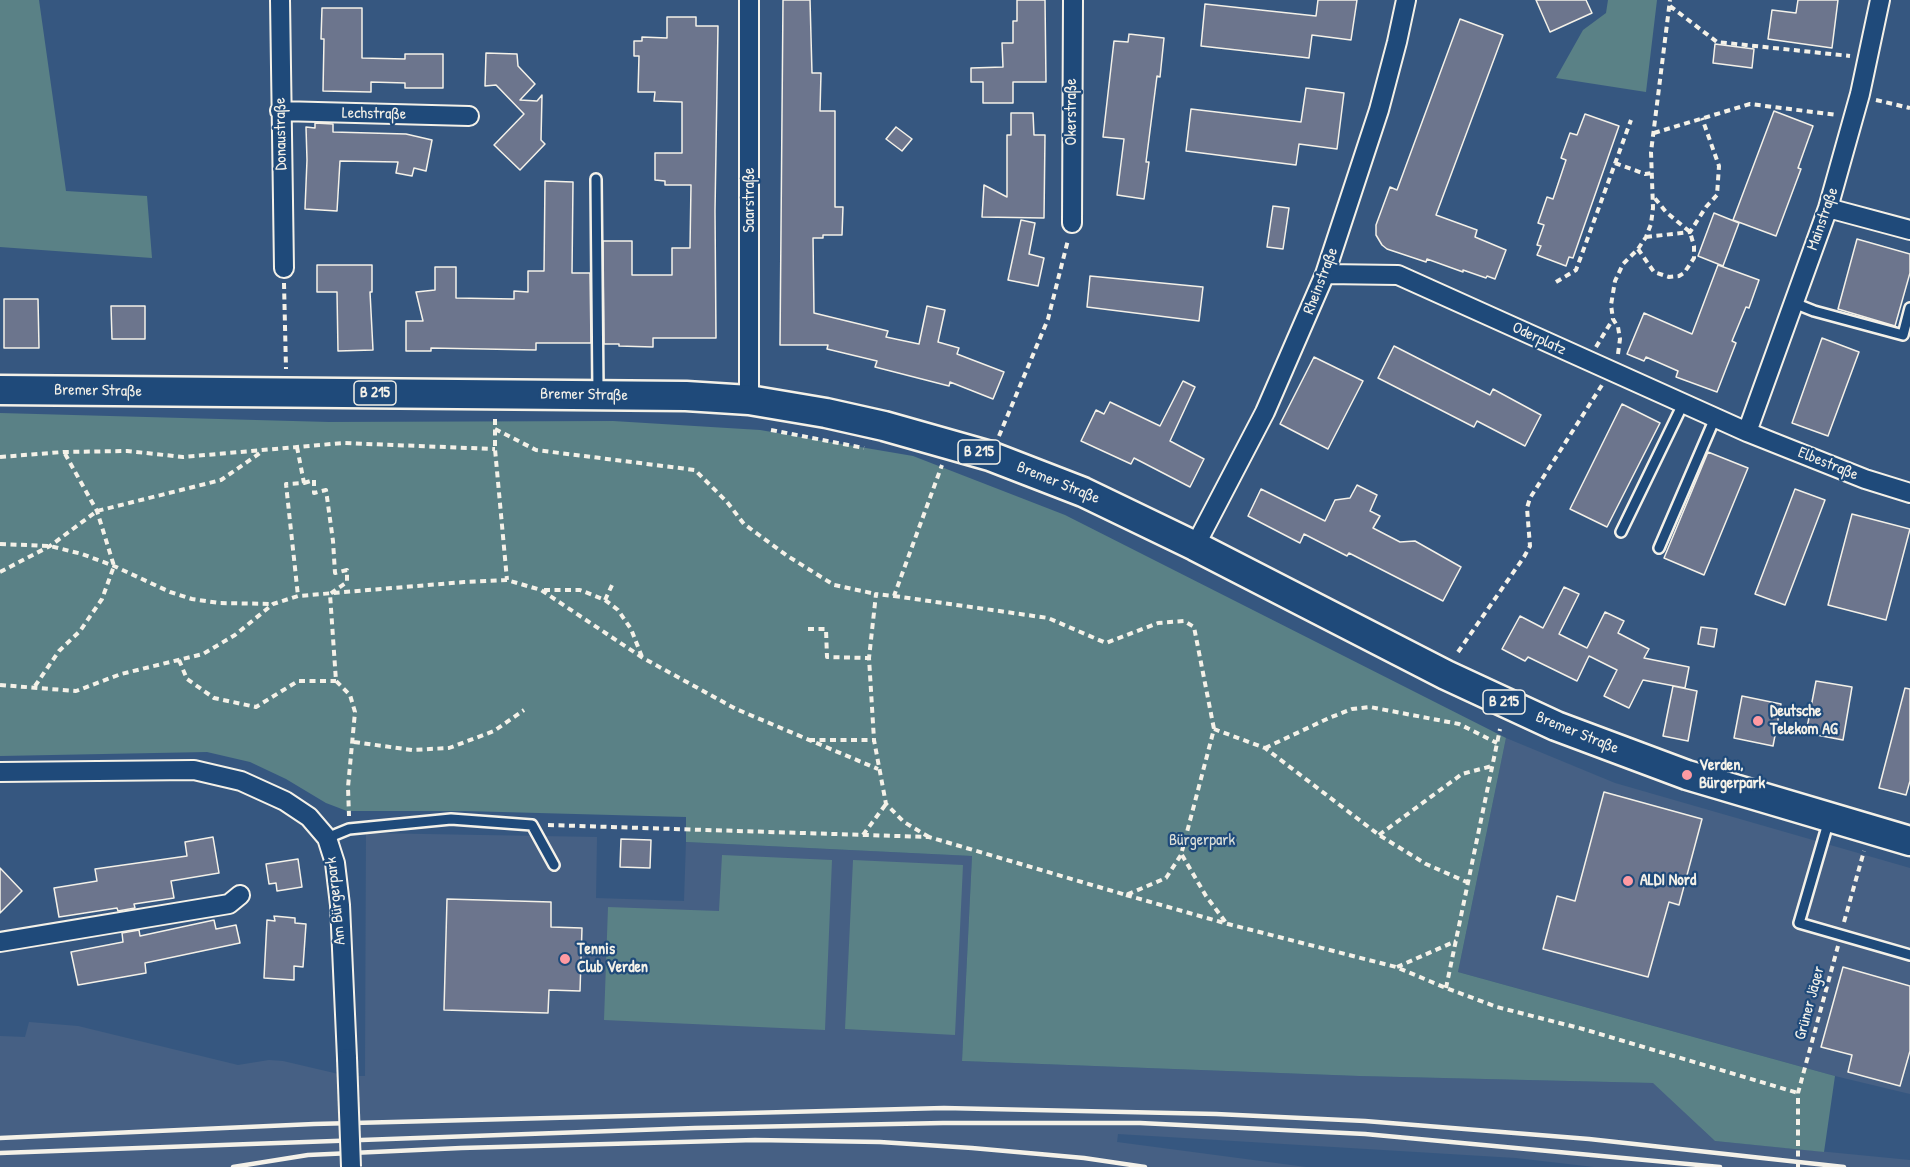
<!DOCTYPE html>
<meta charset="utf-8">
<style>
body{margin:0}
canvas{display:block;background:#365780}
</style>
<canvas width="1910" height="1167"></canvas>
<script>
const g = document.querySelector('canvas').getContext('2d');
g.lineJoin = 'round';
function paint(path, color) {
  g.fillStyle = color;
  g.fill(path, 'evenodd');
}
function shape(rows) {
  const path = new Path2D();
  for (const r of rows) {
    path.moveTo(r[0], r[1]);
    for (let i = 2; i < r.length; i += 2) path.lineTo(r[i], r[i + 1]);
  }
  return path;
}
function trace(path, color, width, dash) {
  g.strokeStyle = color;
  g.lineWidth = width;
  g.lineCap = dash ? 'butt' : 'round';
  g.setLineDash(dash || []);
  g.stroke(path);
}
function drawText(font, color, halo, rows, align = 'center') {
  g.font = font + ' "Patrick Hand",sans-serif';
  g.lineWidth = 4.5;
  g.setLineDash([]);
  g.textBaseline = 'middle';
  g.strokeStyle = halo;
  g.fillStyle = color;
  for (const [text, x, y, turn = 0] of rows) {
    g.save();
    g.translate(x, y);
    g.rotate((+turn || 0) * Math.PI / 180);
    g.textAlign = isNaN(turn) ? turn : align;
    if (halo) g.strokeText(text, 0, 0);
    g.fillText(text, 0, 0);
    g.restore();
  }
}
const built = shape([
 [1506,738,1615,783,1910,868,1910,1094,1835,1076,1458,972],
 [366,833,597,837,596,898,684,901,686,842,972,856,962,1061,1359,1076,1654,1083,1715,1141,1910,1160,1910,1167,1594,1167,1516,1158,1118,1134,1117,1142,1306,1167,0,1167,0,1036,25,1037,29,1022,78,1026,238,1065,269,1060,283,1061,347,1076,365,1076]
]);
const green = shape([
 [0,0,39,0,66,191,147,196,152,258,0,247],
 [1608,0,1657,0,1646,92,1556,78,1583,30,1606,13],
 [0,413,329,422,613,421,760,430,913,456,1065,515,1506,738,1458,972,1835,1076,1824,1152,1715,1141,1653,1083,1359,1076,962,1061,972,856,686,842,686,817,465,811,347,811,326,803,286,779,250,762,207,752,0,756],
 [722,855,832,860,825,1030,604,1020,608,907,719,911],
 [853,860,963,865,955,1035,845,1029]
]);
const building = shape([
 [783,0,810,0,812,73,821,73,820,111,835,111,835,207,843,207,842,235,823,235,823,238,813,238,814,313,888,331,886,337,919,344,927,306,945,310,938,342,959,348,957,354,1004,372,993,399,950,382,949,386,875,367,877,361,827,349,828,345,780,345,783,0],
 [1017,0,1045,0,1046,82,1013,82,1013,103,983,103,983,82,971,82,971,68,1003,67,1002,43,1013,43,1013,21,1017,21,1017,0],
 [1318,0,1357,0,1351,40,1312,35,1309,58,1201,46,1205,4,1316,16,1318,0],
 [1536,0,1586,0,1592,13,1550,32,1536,0],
 [1798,0,1838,0,1832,48,1768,39,1772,10,1796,13,1798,0],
 [322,8,362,8,362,58,405,59,405,54,443,54,443,88,405,88,405,83,371,82,371,92,323,91,324,39,321,39,322,8],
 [667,17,696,17,696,26,718,26,715,211,716,338,653,338,653,347,619,346,619,344,604,344,603,241,632,241,632,275,672,275,672,248,690,248,691,185,665,185,665,181,655,180,655,153,682,153,682,102,654,101,655,92,638,92,639,56,634,56,634,41,642,41,642,37,667,38,667,17],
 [1460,19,1503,35,1436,215,1477,230,1475,237,1506,250,1495,279,1487,276,1486,278,1463,270,1463,272,1427,259,1426,262,1387,249,1382,245,1376,235,1376,225,1390,187,1397,190,1460,19],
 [1129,34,1164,38,1160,77,1157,76,1146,162,1149,162,1144,199,1117,195,1124,139,1103,137,1114,41,1128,42,1129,34],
 [1715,44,1754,49,1752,68,1713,63,1715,44],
 [486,53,517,54,518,66,535,84,520,100,537,101,542,95,541,140,545,144,520,170,494,145,524,114,496,85,485,86,486,53],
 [1306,88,1344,93,1337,149,1299,144,1296,165,1186,151,1191,109,1301,122,1306,88],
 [1774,111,1813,126,1798,168,1801,169,1776,236,1733,220,1774,111],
 [1011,113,1033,113,1034,135,1045,135,1044,218,982,217,984,185,1007,197,1007,135,1011,135,1011,113],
 [1585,114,1619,126,1573,258,1569,257,1566,266,1537,255,1541,246,1537,245,1544,225,1538,223,1547,197,1553,199,1566,160,1561,158,1570,133,1577,135,1585,114],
 [315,123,333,124,333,132,406,134,432,140,426,171,414,168,412,176,396,173,398,162,340,161,337,211,305,209,307,160,306,127,315,128,315,123],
 [896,127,912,139,902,151,886,139,896,127],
 [545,181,573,182,572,273,590,273,591,343,536,343,536,350,431,348,431,351,406,351,406,321,423,321,416,292,435,290,435,267,456,267,456,298,514,299,514,291,528,292,528,271,544,271,545,181],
 [1273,206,1289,208,1283,249,1267,247,1273,206],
 [1714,213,1739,223,1723,266,1698,256,1714,213],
 [1021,220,1035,223,1029,254,1044,258,1038,286,1008,280,1021,220],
 [1857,239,1910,254,1910,273,1895,326,1838,309,1857,239],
 [317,265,372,265,372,292,370,292,373,350,338,351,337,292,317,292,317,265],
 [1718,265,1759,280,1749,308,1746,307,1732,341,1736,343,1717,392,1676,377,1678,371,1646,357,1644,361,1627,354,1644,313,1692,334,1718,265],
 [1090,276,1203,287,1199,321,1087,307,1090,276],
 [4,299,38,299,39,348,4,348,4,299],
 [111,306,145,306,145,339,112,339,111,306],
 [1822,338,1859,352,1828,436,1792,423,1822,338],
 [1394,346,1490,395,1493,389,1541,415,1525,446,1477,421,1474,427,1378,378,1394,346],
 [1314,357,1363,381,1328,449,1280,424,1314,357],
 [1183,381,1195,387,1170,441,1204,459,1190,487,1134,458,1131,464,1081,441,1096,410,1104,414,1110,402,1160,426,1183,381],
 [1622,404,1660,423,1607,527,1570,509,1622,404],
 [1708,452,1748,468,1704,575,1664,558,1708,452],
 [1357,485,1377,495,1370,511,1380,516,1373,528,1400,542,1415,541,1461,567,1443,601,1349,553,1347,556,1304,534,1300,543,1248,516,1261,489,1325,521,1335,500,1350,498,1357,485],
 [1795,489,1825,500,1785,605,1755,594,1795,489],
 [1852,514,1910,529,1886,620,1828,605,1852,514],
 [1564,587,1579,594,1559,634,1587,648,1605,612,1624,621,1618,633,1649,649,1644,658,1689,667,1685,688,1643,680,1629,708,1604,696,1617,670,1589,656,1577,681,1528,657,1525,661,1502,649,1520,616,1543,628,1564,587],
 [1701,627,1717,629,1714,647,1698,644,1701,627],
 [1816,681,1852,687,1843,740,1806,733,1816,681],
 [1673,686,1697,691,1688,741,1663,736,1673,686],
 [1905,688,1910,689,1910,781,1906,795,1879,788,1905,688],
 [1742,696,1781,704,1773,746,1734,738,1742,696],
 [1604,792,1702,819,1679,905,1669,902,1648,977,1543,949,1557,896,1575,901,1604,792],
 [213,837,219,873,171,881,174,898,134,904,135,908,118,911,117,908,59,917,54,888,97,881,95,869,187,856,185,842,213,837],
 [621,839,651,840,650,868,620,867,621,839],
 [298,859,302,887,277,891,276,883,269,884,266,864,298,859],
 [0,868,22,891,0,913,0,868],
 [447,899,551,902,551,927,582,928,580,991,549,990,548,1013,444,1010,447,899],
 [274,916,295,918,295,923,306,924,303,967,294,966,294,980,264,978,267,920,275,921,274,916],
 [214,920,216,929,236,925,240,943,145,963,146,973,78,985,71,952,123,942,122,933,139,930,140,936,214,920],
 [1843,967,1910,986,1910,1051,1900,1086,1848,1072,1852,1055,1821,1047,1843,967]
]);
const path = shape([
 [1670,6,1717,42,1850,56],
 [1876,100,1910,108],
 [1654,133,1750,104,1837,115],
 [1615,163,1645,174,1652,173],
 [1646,237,1690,232,1706,207,1717,195,1719,166,1702,118],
 [1638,249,1654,272,1669,277,1679,276,1684,273,1694,258,1694,246,1690,232,1666,212,1653,196],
 [1556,282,1576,270,1631,120],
 [284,283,286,369],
 [1596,347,1613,319],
 [1618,354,1620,339,1618,327,1613,319,1611,305,1615,281,1623,264,1638,249,1646,237,1651,224,1653,208,1651,152,1670,0],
 [495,419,495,449,507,580],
 [495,429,536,450,695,470,727,502,744,524,786,555,834,585,876,594],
 [771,430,864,448],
 [999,436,1048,319,1068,240],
 [297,447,304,483,286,484,298,596],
 [0,457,63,452,127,451,183,457,343,443,495,449],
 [304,483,314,480,314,493,326,490,333,541,335,573,347,570,347,582,330,594,336,681,350,695,355,712,348,787,349,816],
 [0,544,50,546,82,554,114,566,170,592,192,599,219,603,273,604],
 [0,572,50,546,97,511,221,480,260,453],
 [544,590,580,590,605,600,618,610,631,629,642,657],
 [894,596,1048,618,1106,643,1158,623,1184,621,1194,627,1214,729],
 [605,600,612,585],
 [808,629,826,629,827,657,869,658],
 [1458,652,1524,557,1530,546,1527,508,1530,498,1602,385],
 [179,660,187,679,214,698,256,707,298,681,336,681],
 [0,685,76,691,121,674,203,654,235,635,273,604,298,596,464,582,507,580,541,590,643,658,736,709,878,769],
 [35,686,59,651,80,631,102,599,114,566,97,511,64,452],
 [809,740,874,740],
 [354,742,412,750,449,748,494,731,524,710],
 [1265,748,1329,718,1352,709,1370,707,1459,724,1497,743],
 [548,825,929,837,1126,895,1166,878,1181,855,1214,729,1265,748,1379,835,1426,864,1469,883],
 [863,835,886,804],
 [1379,835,1462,774,1492,766],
 [929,837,904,822,886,804,874,740,869,658,876,594,894,596,942,465],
 [1182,855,1206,896,1227,924],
 [1126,895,1228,924,1396,967,1446,988,1497,1007,1583,1029,1798,1093],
 [1844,922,1864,851],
 [1397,967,1456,941],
 [1446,988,1500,729],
 [1798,1167,1798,1093,1838,946]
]);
const lane = shape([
 [596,179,598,392],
 [1794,303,1814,311,1903,335,1910,308],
 [1621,532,1683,404],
 [1659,548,1715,418],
 [1829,820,1799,923,1910,955],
 [327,838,349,829,451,819,532,825,554,865]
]);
const street = shape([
 [280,0,284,268],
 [749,0,749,400],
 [280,111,469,116],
 [1828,208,1910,230],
 [1072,223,1073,0],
 [1325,274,1398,275,1747,432,1865,479,1910,493],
 [1747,432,1828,208,1860,94,1880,0],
 [1195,546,1265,412,1325,274,1379,110,1397,42,1406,0],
 [0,772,194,770,241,781,285,801,309,817,327,838,335,863,340,905,347,1058],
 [0,942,229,904,240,895]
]);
const primary = shape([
 [0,390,686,396,749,400,826,413,884,426,990,456,1083,492,1195,546,1446,675,1556,726,1687,775,1910,841]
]);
const rail = shape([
 [0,1138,314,1124,944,1108,1216,1114,1365,1121,1589,1139,1844,1167],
 [0,1153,695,1128,943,1123,1140,1123,1365,1134,1720,1167],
 [233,1167,308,1155,461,1148,755,1140,880,1142,972,1148,1084,1158,1145,1167]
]);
const streetBridge = shape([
 [347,1058,351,1167]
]);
const markers = [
 [1758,721,6,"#ff9aa2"],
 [1687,775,6,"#ff9aa2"],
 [1628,881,6,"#ff9aa2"],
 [565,959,6,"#ff9aa2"]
];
const shields = [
 [375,393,42],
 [979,452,42],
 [1504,702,42]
];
const shieldNames = [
 ["B 215",375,393],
 ["B 215",979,452],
 ["B 215",1504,702]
];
const streetNames = [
 ["Okerstraße",1072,112,-90],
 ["Lechstraße",374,114,1],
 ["Donaustraße",281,134,-91],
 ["Saarstraße",750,200,-90],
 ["Mainstraße",1823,219,-71],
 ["Rheinstraße",1321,281,-69],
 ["Oderplatz",1539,339,25],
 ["Bremer Straße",98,391,1],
 ["Bremer Straße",584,395,1],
 ["Elbestraße",1828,464,22],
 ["Bremer Straße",1058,483,22],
 ["Bremer Straße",1577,733,22],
 ["Am Bürgerpark",336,901,-96],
 ["Grüner Jäger",1810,1003,-75]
];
const poiNames = [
 ["Deutsche",1770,712],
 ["Telekom AG",1770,730],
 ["Verden,",1699,766],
 ["Bürgerpark",1699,784],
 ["ALDI Nord",1640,881],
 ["Tennis",577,950],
 ["Club Verden",577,968]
];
const parkNames = [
 ["Bürgerpark",1202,841]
];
paint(built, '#466084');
paint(green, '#5a8186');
paint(building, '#6c758d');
trace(building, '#f4f1e8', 1.5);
trace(lane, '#f4f1e8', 14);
trace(street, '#f4f1e8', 22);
trace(primary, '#f4f1e8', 33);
trace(path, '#f4f1e8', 4, [6, 4.5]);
trace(lane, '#1f4a7a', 9);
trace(street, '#1f4a7a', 18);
trace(primary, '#1f4a7a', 28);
trace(rail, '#f4f1e8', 4.5);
trace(streetBridge, '#f4f1e8', 22, []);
trace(streetBridge, '#1f4a7a', 18);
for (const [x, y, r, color] of markers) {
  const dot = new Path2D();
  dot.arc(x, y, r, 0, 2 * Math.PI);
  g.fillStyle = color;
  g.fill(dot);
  trace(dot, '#1f4a7a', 2);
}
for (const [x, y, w] of shields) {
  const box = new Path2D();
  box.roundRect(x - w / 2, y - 12, w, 24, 4.5);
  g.fillStyle = '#1f4a7a';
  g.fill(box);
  trace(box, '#f4f1e8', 1.5);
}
drawText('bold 15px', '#f4f1e8', null, shieldNames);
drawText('16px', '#f4f1e8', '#1f4a7a', streetNames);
drawText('bold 16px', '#f4f1e8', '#1f4a7a', poiNames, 'left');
drawText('16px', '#dde0d9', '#1f4a7a', parkNames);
</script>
